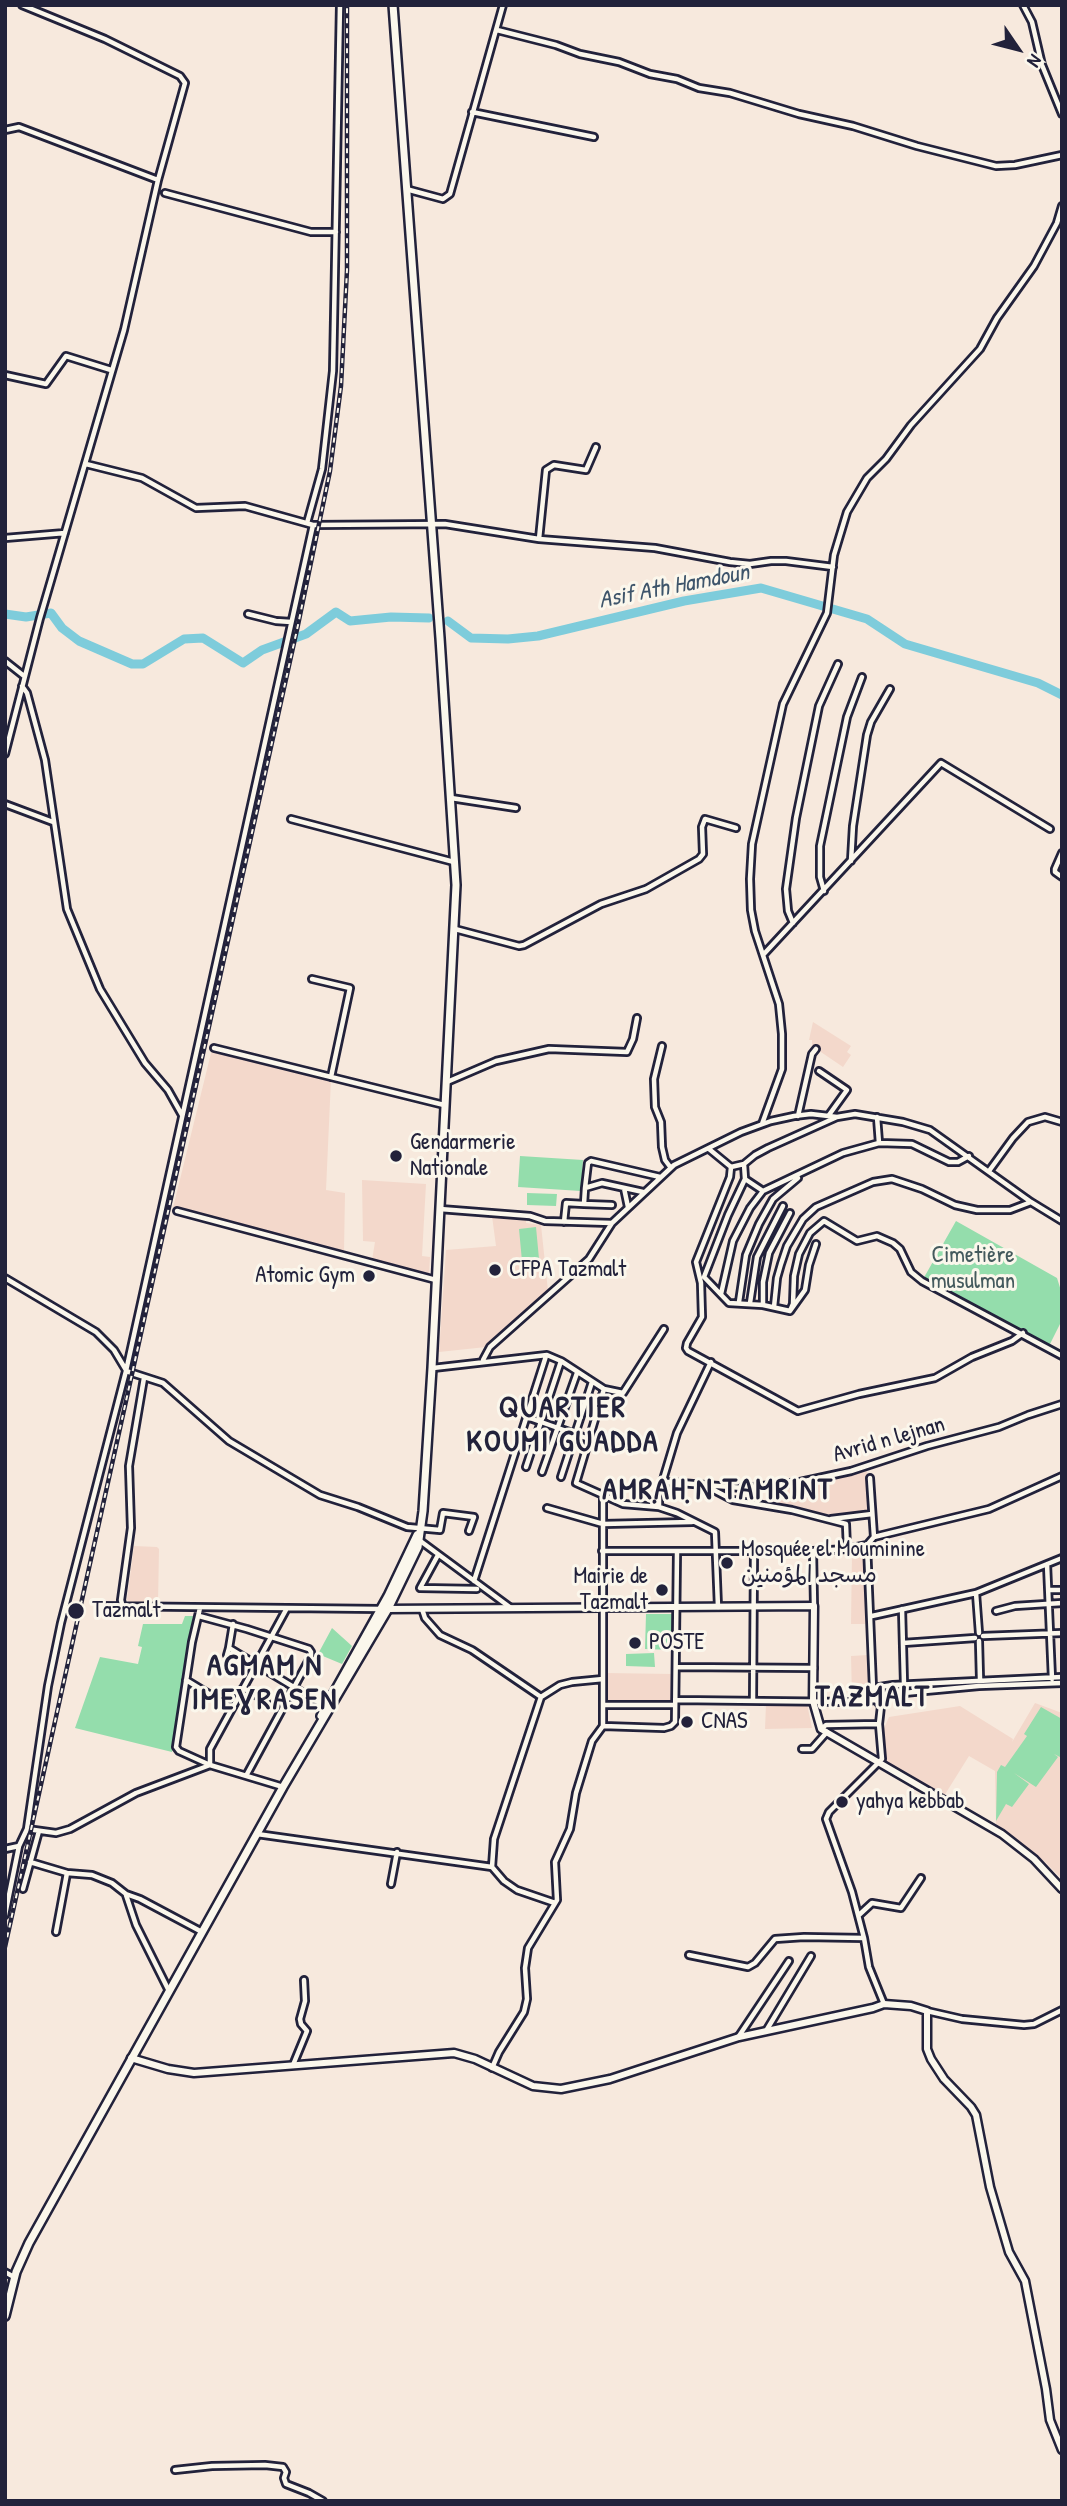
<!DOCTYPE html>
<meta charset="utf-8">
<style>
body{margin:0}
#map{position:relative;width:1067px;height:2506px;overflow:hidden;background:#f7e9dd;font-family:"Patrick Hand",sans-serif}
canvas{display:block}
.frame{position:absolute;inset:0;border:7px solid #22223b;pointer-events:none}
.north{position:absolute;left:983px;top:14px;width:70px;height:70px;-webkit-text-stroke:5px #fbf7ec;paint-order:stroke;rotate:125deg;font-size:19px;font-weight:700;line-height:28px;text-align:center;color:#22223b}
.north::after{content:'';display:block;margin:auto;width:24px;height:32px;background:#22223b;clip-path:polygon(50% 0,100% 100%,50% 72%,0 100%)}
</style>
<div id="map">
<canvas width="1067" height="2506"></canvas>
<div class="frame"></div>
<div class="north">N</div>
</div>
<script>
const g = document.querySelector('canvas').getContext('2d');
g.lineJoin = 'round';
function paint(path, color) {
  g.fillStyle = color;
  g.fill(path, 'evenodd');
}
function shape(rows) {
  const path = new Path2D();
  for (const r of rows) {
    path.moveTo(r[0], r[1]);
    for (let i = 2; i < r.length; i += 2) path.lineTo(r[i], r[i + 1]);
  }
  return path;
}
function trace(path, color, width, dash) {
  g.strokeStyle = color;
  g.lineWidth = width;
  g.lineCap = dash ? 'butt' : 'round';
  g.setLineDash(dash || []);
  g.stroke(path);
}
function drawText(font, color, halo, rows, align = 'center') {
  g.font = font + ' "Patrick Hand","Playpen Sans Arabic",sans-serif';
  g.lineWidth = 6;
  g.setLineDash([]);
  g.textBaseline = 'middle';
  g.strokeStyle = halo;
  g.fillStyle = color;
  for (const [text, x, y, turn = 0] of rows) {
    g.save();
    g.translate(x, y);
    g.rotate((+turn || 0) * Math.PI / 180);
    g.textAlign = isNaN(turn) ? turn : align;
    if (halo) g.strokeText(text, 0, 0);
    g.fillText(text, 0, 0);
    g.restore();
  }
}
const built = shape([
 [813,1022,851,1046,847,1052,851,1055,843,1067,812,1046,812,1040,809,1040],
 [212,1049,331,1079,326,1190,345,1193,344,1251,172,1212],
 [362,1180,426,1184,422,1256,430,1257,429,1274,372,1260,375,1242,363,1241],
 [492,1216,526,1220,526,1223,541,1225,548,1291,486,1347,439,1352,446,1250,496,1246],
 [867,1471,870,1511,837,1517,775,1504,777,1490],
 [134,1546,157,1547,159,1549,158,1603,129,1602,127,1600],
 [852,1553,865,1553,865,1624,851,1624],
 [868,1655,869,1696,852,1696,851,1656],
 [605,1673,673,1674,673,1702,606,1703],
 [1035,1703,1062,1713,1062,1879,1046,1863,996,1824,995,1771,969,1756,944,1796,887,1763,882,1733,889,1717,960,1706,1013,1739,1012,1742],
 [766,1704,807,1704,812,1728,765,1729]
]);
const green = shape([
 [520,1156,583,1160,581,1191,518,1187],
 [527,1193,557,1194,556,1206,527,1205],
 [956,1221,1057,1278,1062,1294,1062,1320,1049,1346,922,1281],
 [536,1227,539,1259,522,1261,519,1229],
 [646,1614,672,1614,672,1650,645,1649],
 [185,1616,193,1616,172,1752,75,1728,100,1657,138,1664,142,1647,138,1646,143,1624,182,1624],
 [332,1628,352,1646,342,1664,318,1654],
 [654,1653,655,1667,626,1666,626,1654],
 [1041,1707,1062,1719,1062,1758,1054,1754,1058,1757,1036,1787,1014,1773,1029,1784,1012,1807,1006,1804,996,1821,997,1772,1001,1765,1005,1767,1027,1736,1024,1734]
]);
const river = shape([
 [5,614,26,617,51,613,62,628,79,641,132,664,143,664,184,639,203,638,243,663,262,650,306,634,336,612,350,621,391,617,429,618],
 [448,621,471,638,508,639,538,636,684,601,761,588,867,619,905,644,1038,683,1062,695]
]);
const street = shape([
 [1023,5,1032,22,1042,65,1062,114],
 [497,30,556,45,580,54,619,62,650,74,677,79,699,88,730,93,799,114,853,126,917,146,996,166,1015,165,1062,155],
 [472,112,594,137],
 [5,130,19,127,158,180],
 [406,189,443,199,450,194,503,5],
 [165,193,311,232,336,232],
 [5,375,46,384,66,356,111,370],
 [86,464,142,478,196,508,245,506,313,525,445,524,539,539,655,548,730,562,750,564,771,561,786,561,833,567],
 [307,523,322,469,333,371,340,5],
 [5,538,65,533],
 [539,539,546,470,554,465,586,470,596,447],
 [248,614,276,621,291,622],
 [5,661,24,676],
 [22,686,27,693,45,760,67,909,100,989,145,1063,168,1090,182,1115],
 [5,754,40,618,124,330,158,180,185,83,180,76,105,39,22,5],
 [451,798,516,808],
 [5,804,53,822],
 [291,819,454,862],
 [1062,853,1055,869,1055,872,1062,877],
 [851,861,853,826,867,735,871,722,890,689],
 [824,891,820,877,820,846,847,717,862,677],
 [793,923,788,911,786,889,796,818,819,706,838,664],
 [455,929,519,946,524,945,601,904,646,889,699,859,703,854,702,827,705,819,736,828],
 [763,955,941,763,1050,829],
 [312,979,350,988,331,1077],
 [662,1046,654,1079,655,1107,661,1122,662,1147,665,1160,671,1168],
 [214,1048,444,1105],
 [819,1071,847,1090,829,1115],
 [447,1082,496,1061,549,1049,627,1052,633,1039,637,1018],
 [798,1116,812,1054,816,1049],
 [877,1117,879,1143],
 [762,1124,782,1069,782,1034,779,1004,755,931,751,910,750,879,752,844,783,704,827,613,834,555,847,512,867,478,886,459,911,425,980,349,997,318,1034,266,1057,223,1062,206],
 [709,1149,731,1167],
 [731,1167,730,1177,696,1262,701,1283,702,1317,687,1343,686,1348,688,1351,798,1411,859,1394,935,1378,972,1357,1012,1341,1023,1333],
 [731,1167,744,1164],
 [989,1171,1013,1138,1028,1122,1045,1117,1062,1122],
 [745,1179,763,1191],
 [585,1188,588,1163,591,1161,660,1177],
 [624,1188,628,1207],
 [612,1205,584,1204,585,1188,602,1183,643,1192],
 [440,1209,530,1216,545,1221,612,1223,674,1165,741,1132,771,1121,794,1116,811,1114,837,1117,855,1114,903,1122,930,1130,1031,1202,1062,1221],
 [177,1211,436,1280],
 [564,1222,566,1203,584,1204],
 [816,1244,809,1265,805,1290,790,1311,793,1304,794,1276,799,1254,810,1233,824,1221,857,1241,877,1236,893,1243,900,1249,911,1272,922,1281,1062,1356],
 [704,1277,728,1215,745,1179,744,1164,755,1155,768,1148,837,1117],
 [704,1277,729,1303,763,1305,790,1311],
 [5,1278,96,1332,114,1350,126,1370],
 [721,1294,733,1241,750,1208,763,1191,843,1153,879,1143,912,1144,949,1162,958,1162,969,1156],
 [739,1302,746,1255,759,1224,773,1199,798,1178],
 [750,1303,757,1257,783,1206],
 [763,1305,763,1282,769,1253,790,1213],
 [774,1307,777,1278,781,1264,787,1246,803,1219,816,1207,873,1182,892,1179,922,1189,955,1205,977,1210,1010,1210,1031,1202],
 [483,1360,490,1347,589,1259,612,1223],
 [433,1368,547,1355,561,1361,604,1389,623,1393,664,1329],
 [126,1371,313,525],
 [604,1389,576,1483,623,1504,659,1507,677,1513,715,1532,718,1607],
 [527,1417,589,1439],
 [526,1467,561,1361],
 [542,1472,577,1373],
 [561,1477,592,1382],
 [870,1478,874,1537],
 [662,1483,677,1433,711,1362],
 [710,1488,733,1500,792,1510,846,1524,847,1549],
 [659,1507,659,1488,662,1483,668,1482,743,1488,800,1482,851,1471,927,1446,999,1427,1028,1415,1062,1404],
 [547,1508,603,1524,692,1522],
 [831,1519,872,1514],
 [419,1540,511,1608],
 [602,1551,813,1551,847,1549,867,1545],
 [813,1551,814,1606],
 [438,1555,420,1588,477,1589],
 [1047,1564,1052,1679],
 [474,1581,546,1356],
 [1049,1590,1062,1590],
 [976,1593,979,1633],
 [99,1606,381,1609],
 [123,1608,121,1600,131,1528,129,1466,144,1378],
 [200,1608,192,1642,176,1747,179,1751,210,1765,283,1787],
 [422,1609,425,1618,440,1635,472,1650,541,1697,560,1685,572,1682,603,1679],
 [902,1609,904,1684],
 [996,1611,1015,1606,1062,1603],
 [199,1616,247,1629,309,1649,311,1652,311,1656,247,1774],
 [872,1616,976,1593,1062,1558],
 [983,1636,1062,1633],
 [979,1641,980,1679],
 [903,1643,975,1638],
 [229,1648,233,1624],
 [227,1655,229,1648,325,1706],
 [676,1667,814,1668],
 [186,1680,232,1708],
 [243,1688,265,1700,268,1706],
 [882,1695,979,1686,1062,1683],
 [877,1697,873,1688,867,1545,874,1537,989,1509,1062,1476],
 [676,1700,848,1702,876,1700,881,1695,886,1701,881,1706,876,1700],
 [753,1700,754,1552],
 [870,1701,873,1688,893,1685,1062,1677],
 [604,1705,675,1705],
 [881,1706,879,1724,882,1759,829,1812,826,1819,852,1892,864,1938,869,1967,884,2004],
 [603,1726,664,1728,671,1726,675,1722,677,1552],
 [821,1729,826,1725,878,1724],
 [802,1749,812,1749,827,1732],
 [27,1829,48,1686,61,1623,126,1371,163,1383,229,1441,320,1495,358,1507,407,1527,440,1530,443,1513,474,1517,469,1531],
 [257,1834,492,1867,494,1839,541,1697],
 [5,1849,19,1846],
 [30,1862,67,1873,92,1875,112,1883,126,1894,140,1899,202,1932],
 [492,1867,504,1881,517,1890,555,1903],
 [391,1884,397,1852],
 [23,1889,39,1831],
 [126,1895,136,1925,169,1991],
 [5,1915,19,1846,27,1829,56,1833,70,1829,136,1793,210,1765,210,1749,287,1608],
 [859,1915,872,1903,901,1908,921,1878],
 [56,1932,67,1873],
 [689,1955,748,1967,755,1963,775,1939,804,1937,864,1938],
 [927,2011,962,2019,1024,2025,1034,2024,1062,2010],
 [766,2031,811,1956],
 [739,2036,789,1961],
 [293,2065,307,2031,301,2024,300,2019,305,2001,304,1980],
 [492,2068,499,2052,524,2012,527,1999,525,1968,528,1948,557,1900,555,1862,570,1829,576,1793,592,1741,603,1726,603,1494],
 [5,2272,14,2277],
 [175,2470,212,2466,265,2465,283,2467,286,2472,284,2478,286,2484,309,2493,323,2501]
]);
const secondary = shape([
 [387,1609,814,1606,813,1701,821,1729,1002,1834,1034,1859,1062,1889],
 [131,2058,168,2069,194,2073,454,2053,475,2059,533,2086,561,2089,610,2079,739,2037,873,2008,884,2004,911,2006,927,2011,927,2049,931,2059,944,2079,971,2107,976,2115,990,2187,1009,2252,1025,2281,1046,2389,1050,2420,1062,2450]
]);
const primary = shape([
 [321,1716,388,1596,417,1535],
 [5,2316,16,2272,29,2243,283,1787,388,1609,418,1547,423,1511,432,1368,456,885,440,638,393,5]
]);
const rail = shape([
 [5,1947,298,625,330,471,341,386,347,270,347,5]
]);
const markers = [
 [396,1156,7,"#22223b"],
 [495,1270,7,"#22223b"],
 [369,1276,7,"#22223b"],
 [727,1563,7,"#22223b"],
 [662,1590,7,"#22223b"],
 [76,1611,9,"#22223b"],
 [635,1643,7,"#22223b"],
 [687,1722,7,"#22223b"],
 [842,1802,7,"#22223b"]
];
const poiNames = [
 ["Gendarmerie",410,1143],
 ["Nationale",410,1169],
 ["CFPA Tazmalt",509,1270],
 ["Atomic Gym",355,1276,"right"],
 ["Mosquée el Mouminine",741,1550],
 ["مسجد المؤمنين",741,1576],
 ["Mairie de",648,1577,"right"],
 ["Tazmalt",648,1603,"right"],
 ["Tazmalt",92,1611],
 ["POSTE",649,1643],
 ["CNAS",701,1722],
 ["yahya kebbab",856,1802]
];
const parkNames = [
 ["Cimetière",973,1256],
 ["musulman",973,1282]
];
const streetNames = [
 ["Avrid n lejnan",889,1440,-16]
];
const waterNames = [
 ["Asif Ath Hamdoun",674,587,-11]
];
const districtNames = [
 ["QUARTIER",563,1409],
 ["KOUMI GUADDA",563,1443],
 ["AMṚAḤ N TAMRINT",718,1491],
 ["AGMAM N",265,1667],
 ["IMEƔRASEN",265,1701],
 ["TAZMALT",873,1698]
];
paint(built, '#f3d8cb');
paint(green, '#94ddac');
trace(river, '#7eccdb', 9);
trace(street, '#22223b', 10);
trace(secondary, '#22223b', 11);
trace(primary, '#22223b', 12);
trace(street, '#fbf7ec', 4.5);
trace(secondary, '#fbf7ec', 6);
trace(primary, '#fbf7ec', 7);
trace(rail, '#22223b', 4.5);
trace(rail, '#fbf7ec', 2, [5]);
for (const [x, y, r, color] of markers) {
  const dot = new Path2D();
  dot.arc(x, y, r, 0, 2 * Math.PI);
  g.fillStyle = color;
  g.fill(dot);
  trace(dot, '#fbf7ec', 2.5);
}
drawText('23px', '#22223b', '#fbf7ec', poiNames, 'left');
drawText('23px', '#445a5d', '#fbf7ec', parkNames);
drawText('23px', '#22223b', '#fbf7ec', streetNames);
drawText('italic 24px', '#3e556b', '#fbf7ec', waterNames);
g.letterSpacing = '2px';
drawText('bold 30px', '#22223b', '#fbf7ec', districtNames);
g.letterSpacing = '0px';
</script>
